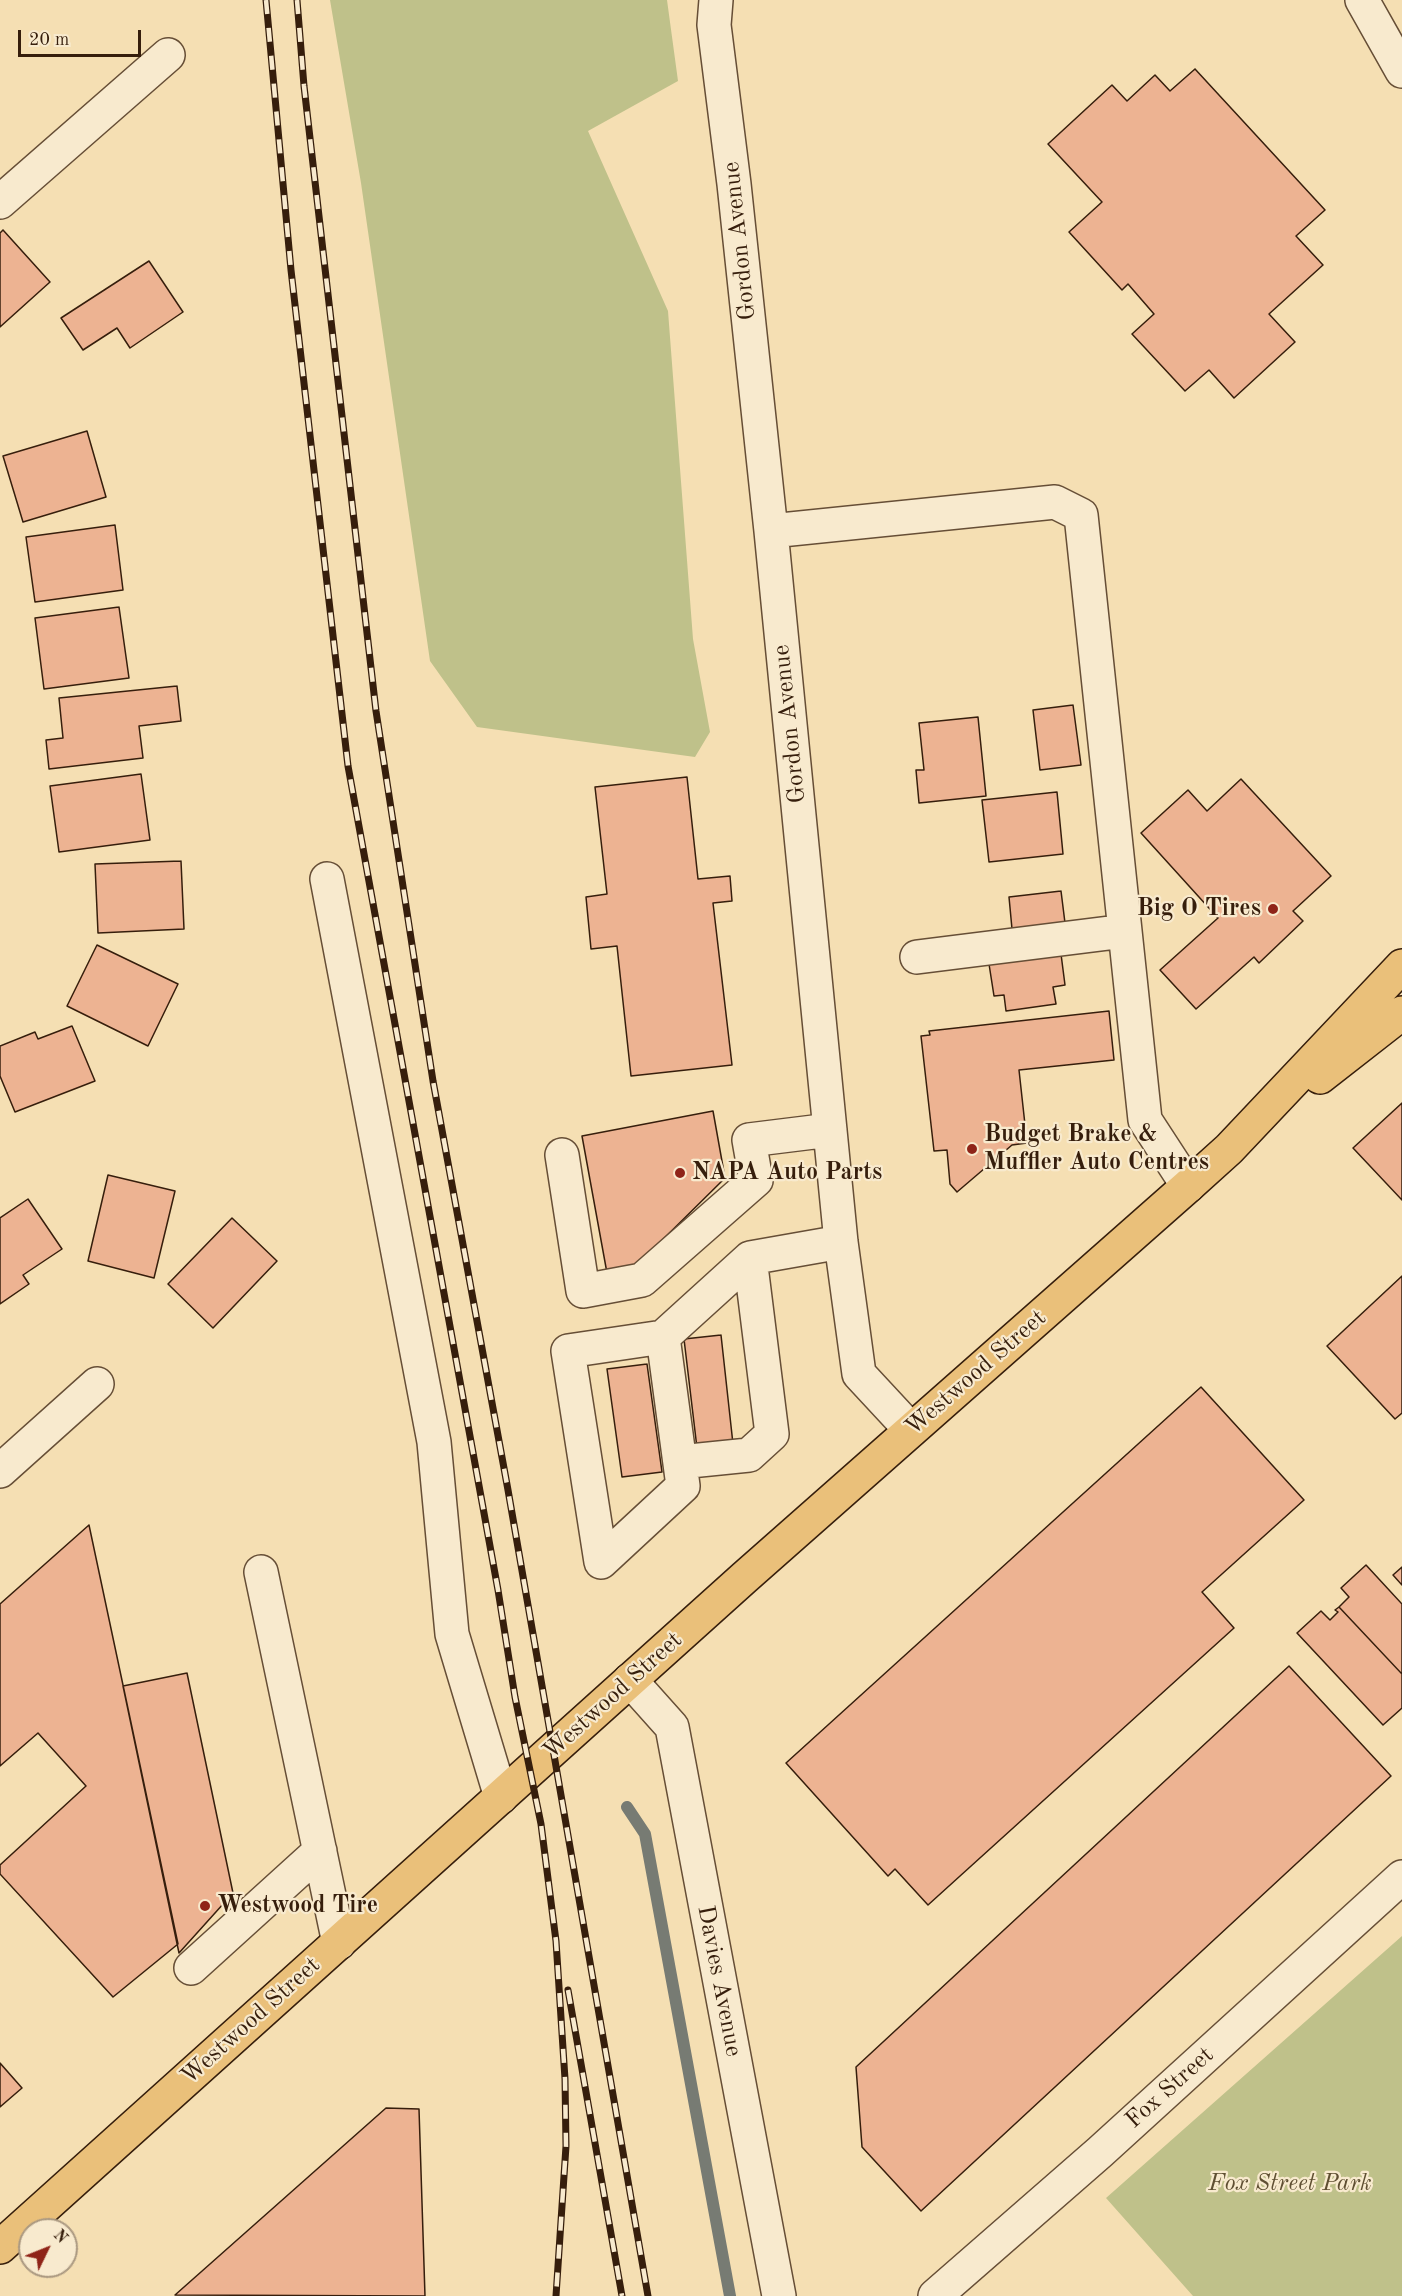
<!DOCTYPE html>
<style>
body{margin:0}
#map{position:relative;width:1402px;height:2296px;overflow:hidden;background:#f5dfb3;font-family:"Old Standard TT",serif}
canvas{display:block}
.north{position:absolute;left:18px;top:2218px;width:60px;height:60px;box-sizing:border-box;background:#f8eace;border:2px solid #aa9880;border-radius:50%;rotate:47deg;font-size:16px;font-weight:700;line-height:24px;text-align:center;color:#361e0c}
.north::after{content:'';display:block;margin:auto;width:21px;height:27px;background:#8f2418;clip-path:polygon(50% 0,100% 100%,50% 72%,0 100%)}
.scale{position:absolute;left:18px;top:30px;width:123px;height:27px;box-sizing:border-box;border:3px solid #361e0c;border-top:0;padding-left:8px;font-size:18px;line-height:21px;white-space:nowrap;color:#361e0c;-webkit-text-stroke:4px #f8eace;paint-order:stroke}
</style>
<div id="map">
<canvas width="1402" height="2296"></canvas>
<div class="north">N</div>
<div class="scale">20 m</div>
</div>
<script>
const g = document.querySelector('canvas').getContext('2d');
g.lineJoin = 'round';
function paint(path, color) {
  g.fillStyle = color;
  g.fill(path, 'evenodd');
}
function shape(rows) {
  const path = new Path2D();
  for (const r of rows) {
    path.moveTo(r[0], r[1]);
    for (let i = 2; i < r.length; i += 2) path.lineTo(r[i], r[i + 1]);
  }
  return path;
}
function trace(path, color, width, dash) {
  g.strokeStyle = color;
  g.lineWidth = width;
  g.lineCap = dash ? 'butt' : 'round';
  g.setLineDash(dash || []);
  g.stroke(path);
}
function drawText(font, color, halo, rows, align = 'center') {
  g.font = font + ' "Old Standard TT",serif';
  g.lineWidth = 4.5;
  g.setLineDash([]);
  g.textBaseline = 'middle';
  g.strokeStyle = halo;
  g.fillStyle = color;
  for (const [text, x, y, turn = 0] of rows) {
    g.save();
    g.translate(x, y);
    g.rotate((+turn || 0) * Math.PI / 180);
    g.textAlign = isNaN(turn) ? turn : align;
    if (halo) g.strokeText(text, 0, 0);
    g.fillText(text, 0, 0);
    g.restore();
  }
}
const green = shape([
 [330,0,667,0,678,81,588,131,668,311,693,639,710,732,695,757,477,727,430,661,361,183],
 [1402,1936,1402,2296,1193,2296,1106,2198]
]);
const stream = shape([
 [627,1807,645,1834,730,2296]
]);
const building = shape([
 [1195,69,1325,210,1296,236,1323,265,1269,314,1295,342,1234,398,1209,370,1185,391,1132,334,1154,314,1128,284,1122,290,1069,232,1102,202,1048,144,1112,85,1127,101,1155,75,1170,91,1195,69],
 [3,230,50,282,0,327,0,233,3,230],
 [149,261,183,312,130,348,117,328,83,350,61,318,149,261],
 [87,431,106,497,23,522,3,456,87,431],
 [115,525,123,590,35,602,26,537,115,525],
 [119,607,129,678,44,689,35,618,119,607],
 [177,686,181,721,139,726,143,758,49,769,46,740,63,738,59,698,177,686],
 [1073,705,1081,765,1040,770,1033,710,1073,705],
 [978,717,986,796,919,803,916,770,924,770,919,723,978,717],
 [141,774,150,840,59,852,50,786,141,774],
 [687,777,698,879,730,876,732,901,713,903,732,1065,631,1076,617,946,591,949,586,897,607,894,595,787,687,777],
 [1241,779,1331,876,1293,911,1303,921,1259,963,1254,957,1196,1009,1160,970,1218,918,1141,833,1188,790,1207,811,1241,779],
 [1057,792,1063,854,989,862,982,800,1057,792],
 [181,861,184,929,98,933,95,864,181,861],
 [1061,891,1065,923,1012,929,1009,897,1061,891],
 [97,945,178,984,148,1046,67,1006,97,945],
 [1061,954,1065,985,1053,987,1056,1004,1006,1011,1004,995,994,996,989,964,1061,954],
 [1109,1011,1114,1060,1019,1070,1027,1143,1012,1145,957,1192,950,1184,947,1150,934,1151,921,1036,930,1035,929,1031,1109,1011],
 [72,1026,95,1081,15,1112,0,1076,0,1046,35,1032,38,1039,72,1026],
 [1402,1103,1402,1200,1353,1148,1402,1103],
 [713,1111,725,1178,633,1269,607,1273,582,1136,713,1111],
 [108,1175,175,1191,154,1278,88,1261,108,1175],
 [28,1199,62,1249,23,1275,29,1284,0,1304,0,1218,28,1199],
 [232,1218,277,1261,213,1328,168,1284,232,1218],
 [1402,1276,1402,1413,1395,1419,1327,1346,1402,1276],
 [721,1335,733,1444,697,1448,684,1339,721,1335],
 [647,1364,662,1472,622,1477,607,1369,647,1364],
 [1201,1387,1304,1500,1202,1592,1234,1628,928,1905,895,1869,888,1876,786,1763,1201,1387],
 [89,1525,178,1944,113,1997,0,1874,0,1865,86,1786,38,1733,0,1766,0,1604,89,1525],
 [1366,1565,1402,1604,1402,1674,1339,1607,1349,1597,1341,1588,1366,1565],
 [1402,1567,1402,1585,1393,1575,1402,1567],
 [1339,1607,1402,1674,1402,1708,1383,1725,1297,1633,1321,1611,1330,1620,1338,1612,1335,1610,1339,1607],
 [1289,1666,1391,1776,921,2211,862,2147,856,2067,1289,1666],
 [187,1673,233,1893,179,1953,123,1686,187,1673],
 [0,2063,22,2088,0,2107,0,2063],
 [386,2108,419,2109,425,2296,175,2295,386,2108]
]);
const minor = shape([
 [716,0,714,25,734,184,771,531,841,1242,859,1374,911,1430],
 [1362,0,1402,71],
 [0,202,168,55],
 [771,531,1055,502,1081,515,1145,1120,1188,1186],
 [327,879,434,1442,452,1634,501,1797],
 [917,957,1125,931],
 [562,1155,583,1291,642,1280,756,1180,749,1140,830,1130],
 [663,1337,683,1486,601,1562,568,1351,663,1337,750,1258,841,1242],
 [680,1462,749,1455,772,1434,750,1258],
 [0,1471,97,1384],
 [261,1572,339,1943],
 [630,1680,672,1727,779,2296],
 [191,1968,320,1851],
 [935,2296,1100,2152,1402,1877]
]);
const major = shape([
 [1320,1077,1402,1013],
 [0,2247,745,1577,1188,1186,1229,1149,1402,966]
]);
const rail = shape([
 [266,0,291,270,348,766,498,1590,515,1697,541,1824,556,1941,565,2079,566,2146,556,2296],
 [297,0,304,86,376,711,433,1081,508,1490,648,2296],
 [568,1990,622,2296]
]);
const markers = [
 [1273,909,6,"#8f2418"],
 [972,1149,6,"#8f2418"],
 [680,1173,6,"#8f2418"],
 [205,1906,6,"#8f2418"]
];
const streetNames = [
 ["Gordon Avenue",740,241,-96],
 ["Gordon Avenue",790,724,-96],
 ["Westwood Street",976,1373,-41],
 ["Westwood Street",613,1696,-42],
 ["Davies Avenue",719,1981,79],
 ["Westwood Street",251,2021,-42],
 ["Fox Street",1170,2088,-42]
];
const poiNames = [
 ["Big O Tires",1261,909,"right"],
 ["Budget Brake &",984,1135],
 ["Muffler Auto Centres",984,1163],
 ["NAPA Auto Parts",692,1173],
 ["Westwood Tire",217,1906]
];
const parkNames = [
 ["Fox Street Park",1290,2184]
];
paint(green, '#bfc18a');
trace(stream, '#777b73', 12);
paint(building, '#edb392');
trace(building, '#361e0c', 1.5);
trace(minor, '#664e36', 36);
trace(major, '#361e0c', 36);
trace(minor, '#f8eace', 33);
trace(major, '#eac07a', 33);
trace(rail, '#361e0c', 7);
trace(rail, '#f8eace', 4.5, [14]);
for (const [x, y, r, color] of markers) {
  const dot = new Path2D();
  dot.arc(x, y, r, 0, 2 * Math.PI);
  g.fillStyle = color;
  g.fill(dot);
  trace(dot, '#f8eace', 2);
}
drawText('24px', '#361e0c', '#f8eace', streetNames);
drawText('bold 24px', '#361e0c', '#f8eace', poiNames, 'left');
drawText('italic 24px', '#5f4f32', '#f8eace', parkNames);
</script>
